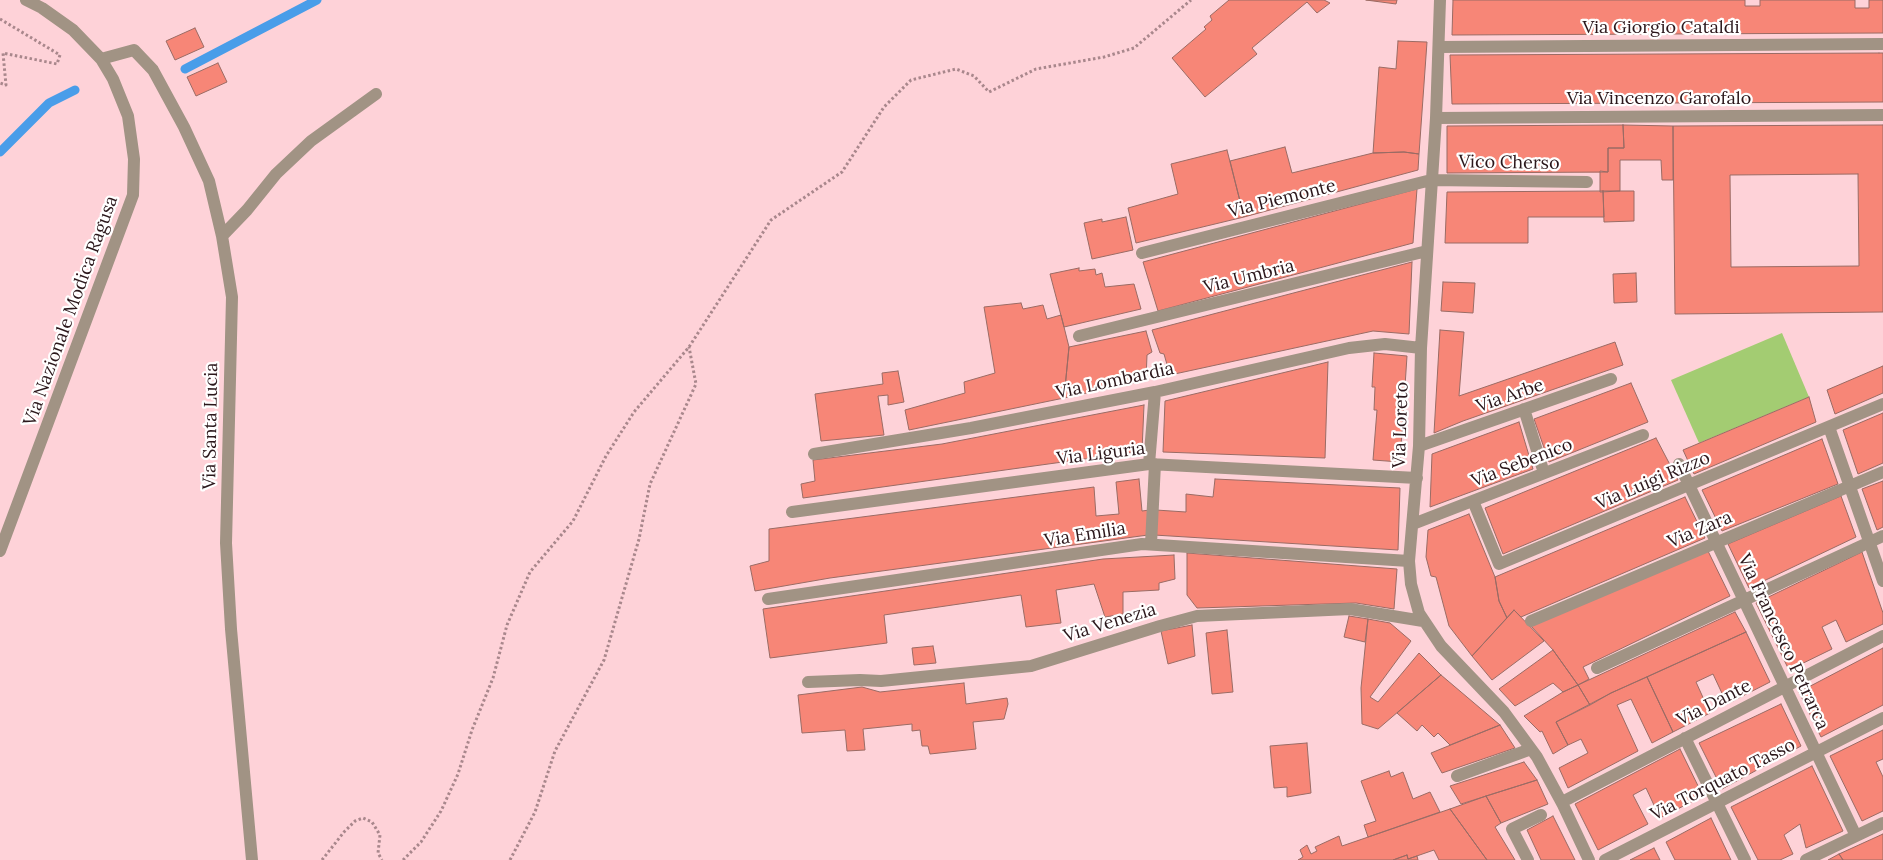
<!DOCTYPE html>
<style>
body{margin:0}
canvas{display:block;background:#fed2d8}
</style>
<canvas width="1883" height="860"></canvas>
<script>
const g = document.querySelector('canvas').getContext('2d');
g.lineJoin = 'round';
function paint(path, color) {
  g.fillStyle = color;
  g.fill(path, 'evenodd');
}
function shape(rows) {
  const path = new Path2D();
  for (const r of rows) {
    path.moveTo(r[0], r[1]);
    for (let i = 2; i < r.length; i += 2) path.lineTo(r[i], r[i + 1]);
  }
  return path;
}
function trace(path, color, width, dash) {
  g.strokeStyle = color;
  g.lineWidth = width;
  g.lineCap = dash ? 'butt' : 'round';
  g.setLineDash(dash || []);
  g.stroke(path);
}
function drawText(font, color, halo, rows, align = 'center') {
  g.font = font + ' Lora,serif';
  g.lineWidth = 4.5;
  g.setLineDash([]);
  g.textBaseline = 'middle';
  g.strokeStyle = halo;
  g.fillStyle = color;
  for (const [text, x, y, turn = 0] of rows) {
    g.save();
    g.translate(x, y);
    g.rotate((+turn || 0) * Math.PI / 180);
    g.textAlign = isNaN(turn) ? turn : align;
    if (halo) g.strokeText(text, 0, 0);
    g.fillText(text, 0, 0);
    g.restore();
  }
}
const green = shape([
 [1782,333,1809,397,1699,443,1671,380]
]);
const stream = shape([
 [185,69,317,0],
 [0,152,49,103,75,90]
]);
const building = shape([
 [1229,0,1324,0,1330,3,1317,13,1307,2,1252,48,1257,54,1205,97,1172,58,1206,29,1204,27,1212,20,1210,16,1229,0],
 [1366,0,1397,0,1396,4,1366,0],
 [1453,0,1745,0,1745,6,1760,6,1760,0,1855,0,1855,8,1869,8,1869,0,1883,0,1883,33,1452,35,1453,0],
 [195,28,204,47,175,60,166,41,195,28],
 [1398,41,1427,42,1419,154,1404,152,1373,153,1379,67,1396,69,1398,41],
 [1879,53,1883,53,1883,102,1452,104,1450,55,1879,53],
 [218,63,227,82,196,96,187,77,218,63],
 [1623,125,1673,126,1673,180,1662,180,1661,160,1620,160,1620,191,1600,192,1600,171,1608,172,1608,148,1624,148,1623,125],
 [1623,125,1624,148,1608,148,1608,172,1447,173,1447,126,1623,125],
 [1883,125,1883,312,1675,314,1673,126,1883,125],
 [1858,174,1859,266,1731,267,1730,175,1858,174],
 [1285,147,1292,173,1373,153,1404,152,1419,154,1418,170,1244,217,1230,161,1285,147],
 [1227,150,1244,217,1136,243,1128,208,1178,194,1171,164,1227,150],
 [1417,189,1413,243,1158,311,1143,262,1417,189],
 [1603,191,1634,191,1634,221,1604,222,1603,191],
 [1603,191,1604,217,1528,217,1528,243,1445,243,1447,192,1603,191],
 [1126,217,1133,250,1092,259,1084,223,1102,219,1102,222,1126,217],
 [1412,262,1409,334,1373,331,1170,375,1164,354,1160,353,1152,330,1412,262],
 [1079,268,1079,271,1095,269,1096,275,1102,273,1105,287,1134,284,1141,309,1064,327,1050,274,1079,268],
 [1636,273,1637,302,1614,303,1613,274,1636,273],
 [1443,282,1475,283,1473,313,1441,311,1443,282],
 [1021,303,1023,309,1043,305,1047,319,1061,315,1069,347,1064,398,909,430,905,410,965,393,964,382,995,373,984,307,1021,303],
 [1440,330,1464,332,1459,396,1615,342,1623,365,1463,421,1434,433,1440,330],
 [1146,331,1152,352,1147,355,1146,380,1064,398,1069,347,1146,331],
 [1374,353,1407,356,1400,462,1373,460,1377,410,1374,410,1375,387,1372,387,1374,353],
 [1328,362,1325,458,1163,452,1165,401,1328,362],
 [1883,366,1883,393,1835,414,1827,390,1883,366],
 [898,371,904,402,888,405,888,395,878,396,884,435,821,441,815,394,883,384,882,373,898,371],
 [1631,383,1648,422,1549,462,1534,419,1631,383],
 [1809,397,1816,422,1694,474,1683,450,1809,397],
 [1144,405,1142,451,803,498,801,484,815,481,813,460,942,444,1144,405],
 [1883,413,1883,463,1858,474,1843,430,1883,413],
 [1519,422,1533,469,1430,507,1432,454,1519,422],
 [1656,438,1678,480,1503,554,1485,508,1656,438],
 [1822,439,1838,484,1722,531,1702,490,1822,439],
 [1139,479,1142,511,1150,510,1148,535,830,578,755,591,750,566,769,561,769,529,1094,487,1096,516,1119,514,1116,482,1139,479],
 [1215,479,1400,488,1398,550,1154,535,1156,510,1186,512,1186,494,1213,497,1215,479],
 [1883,481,1883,527,1877,530,1862,489,1883,481],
 [1841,496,1856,537,1749,588,1728,544,1841,496],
 [1685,497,1705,538,1521,617,1514,610,1507,618,1499,601,1495,577,1685,497],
 [1469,514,1495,577,1499,601,1507,618,1472,656,1449,626,1436,577,1431,576,1426,557,1428,530,1469,514],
 [1708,551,1730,596,1583,667,1589,679,1578,685,1553,650,1531,626,1708,551],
 [1862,552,1883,613,1883,624,1846,642,1836,620,1822,627,1832,649,1789,670,1756,603,1862,552],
 [1187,553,1397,569,1394,609,1356,603,1197,608,1187,595,1187,553],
 [1174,555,1175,579,1159,583,1159,590,1123,592,1123,614,1105,617,1094,584,1056,590,1061,623,1026,627,1021,595,884,615,887,643,770,658,763,609,1103,559,1174,555],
 [1514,610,1544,641,1492,680,1472,656,1514,610],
 [1735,612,1746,632,1611,693,1590,705,1578,685,1735,612],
 [1349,616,1368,619,1365,642,1344,637,1349,616],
 [1368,619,1390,623,1411,641,1370,697,1378,702,1419,653,1441,675,1378,729,1362,724,1361,688,1368,619],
 [1192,625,1195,656,1168,664,1161,631,1192,625],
 [1227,630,1233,692,1212,694,1206,633,1227,630],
 [1746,632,1770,682,1727,704,1713,674,1696,682,1710,713,1673,732,1647,677,1746,632],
 [933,646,936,663,914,665,912,648,933,646],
 [1883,648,1883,705,1821,737,1799,692,1883,648],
 [1553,650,1578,685,1563,692,1553,683,1515,706,1499,689,1553,650],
 [1441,675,1500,725,1450,745,1438,733,1434,737,1422,725,1417,731,1397,713,1441,675],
 [1647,677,1673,732,1652,743,1631,699,1617,705,1638,751,1568,788,1559,768,1588,753,1581,739,1568,745,1556,722,1611,693,1647,677],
 [964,683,966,704,1007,698,1008,704,1004,719,973,722,976,749,930,754,928,746,922,746,920,730,912,731,912,724,863,729,865,750,847,751,845,730,802,733,798,695,862,687,880,692,964,683],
 [1578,685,1590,705,1556,722,1568,745,1553,754,1542,731,1540,732,1524,716,1563,692,1578,685],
 [1781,704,1801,746,1722,789,1699,743,1781,704],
 [1500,725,1515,748,1442,773,1431,753,1500,725],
 [1883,730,1883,759,1876,762,1883,777,1883,811,1862,821,1830,756,1883,730],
 [1307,743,1311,793,1287,797,1287,787,1274,788,1270,746,1307,743],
 [1680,749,1703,796,1660,818,1646,788,1633,795,1648,824,1598,850,1575,804,1680,749],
 [1524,762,1537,780,1461,804,1450,786,1524,762],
 [1812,766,1843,831,1806,848,1800,824,1784,835,1793,854,1780,860,1758,860,1731,807,1812,766],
 [1389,771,1391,777,1403,772,1413,799,1430,792,1440,812,1368,837,1364,825,1376,821,1361,781,1389,771],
 [1537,780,1548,804,1501,823,1486,796,1537,780],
 [1486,796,1501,823,1495,827,1515,860,1487,860,1450,809,1486,796],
 [1450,809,1487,860,1439,860,1434,850,1408,859,1407,855,1393,860,1298,860,1303,857,1300,850,1307,845,1311,854,1317,851,1315,847,1339,836,1342,846,1450,809],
 [1553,816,1575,860,1541,860,1527,830,1553,816],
 [1711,818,1731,860,1675,860,1666,842,1711,818],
 [1883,834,1883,860,1843,860,1839,854,1883,834],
 [1654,848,1660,860,1630,860,1654,848],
 [1839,854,1843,860,1828,860,1839,854],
 [1407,855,1408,859,1417,856,1418,860,1393,860,1407,855]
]);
const path = shape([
 [0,19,60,55,57,64,3,53,6,85,0,83],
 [322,860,344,832,355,821,363,818,372,822,380,835,378,853,382,860],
 [403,860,421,842,441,811,458,774,472,730,493,678,507,625,530,572,573,521,606,456,634,412,689,347,771,220,842,172,884,107,911,80,956,69,974,76,989,92,1036,69,1104,57,1134,48,1191,0],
 [510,860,535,812,555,751,604,660,639,539,650,484,696,384,689,347]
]);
const minor = shape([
 [1440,0,1436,118,1421,348,1419,446,1409,561,1411,584,1419,613,1441,646,1504,712,1537,757,1563,805,1589,860],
 [1439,47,1883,44],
 [101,59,134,50,153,70,184,127,209,181,222,236,232,297,226,543,231,629,252,860],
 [1436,118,1883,115],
 [222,236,247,210,276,174,311,141,376,94],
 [1142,253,1431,180,1587,182],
 [1079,336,1427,251],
 [1524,409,1544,473],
 [1829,427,1883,581],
 [1419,446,1611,379],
 [814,454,971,428,1155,392,1349,348,1385,344,1421,348],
 [1149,464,1155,392],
 [1679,464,1856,836],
 [1473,501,1499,564,1883,404],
 [792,512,1149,464,1417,478],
 [1413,524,1643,435],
 [1151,544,1155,464],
 [0,551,133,195,134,159,128,116,113,79,101,59,73,30,42,8,26,0],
 [768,599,1142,544,1409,561],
 [1531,621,1883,472],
 [1597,668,1883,536],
 [808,682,860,680,881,681,1031,666,1160,626,1197,616,1350,609,1423,621],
 [1685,738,1745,860],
 [1457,776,1531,749],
 [1562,802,1883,636],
 [1528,860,1512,829,1541,815],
 [1605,860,1883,718],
 [1806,860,1883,823]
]);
const streetNames = [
 ["Via Giorgio Cataldi",1661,28],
 ["Via Vincenzo Garofalo",1659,99],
 ["Vico Cherso",1509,163,1],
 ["Via Piemonte",1282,199,-14],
 ["Via Umbria",1249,277,-14],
 ["Via Nazionale Modica Ragusa",71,311,-70],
 ["Via Lombardia",1115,381,-12],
 ["Via Arbe",1510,396,-19],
 ["Via Loreto",1401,425,-88],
 ["Via Santa Lucia",211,426,-89],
 ["Via Liguria",1101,454,-7],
 ["Via Sebenico",1522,463,-21],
 ["Via Luigi Rizzo",1653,481,-23],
 ["Via Zara",1700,530,-23],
 ["Via Emilia",1085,535,-9],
 ["Via Venezia",1110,623,-17],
 ["Via Francesco Petrarca",1783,642,65],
 ["Via Dante",1714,703,-27],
 ["Via Torquato Tasso",1723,780,-27]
];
paint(green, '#a3cc72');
trace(stream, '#499de9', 9);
paint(building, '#f78677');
trace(building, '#9a6b64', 1);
trace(path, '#a9878c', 3, [2.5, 2.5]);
trace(minor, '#a19384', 12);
drawText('18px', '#2b171b', '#fff', streetNames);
</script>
